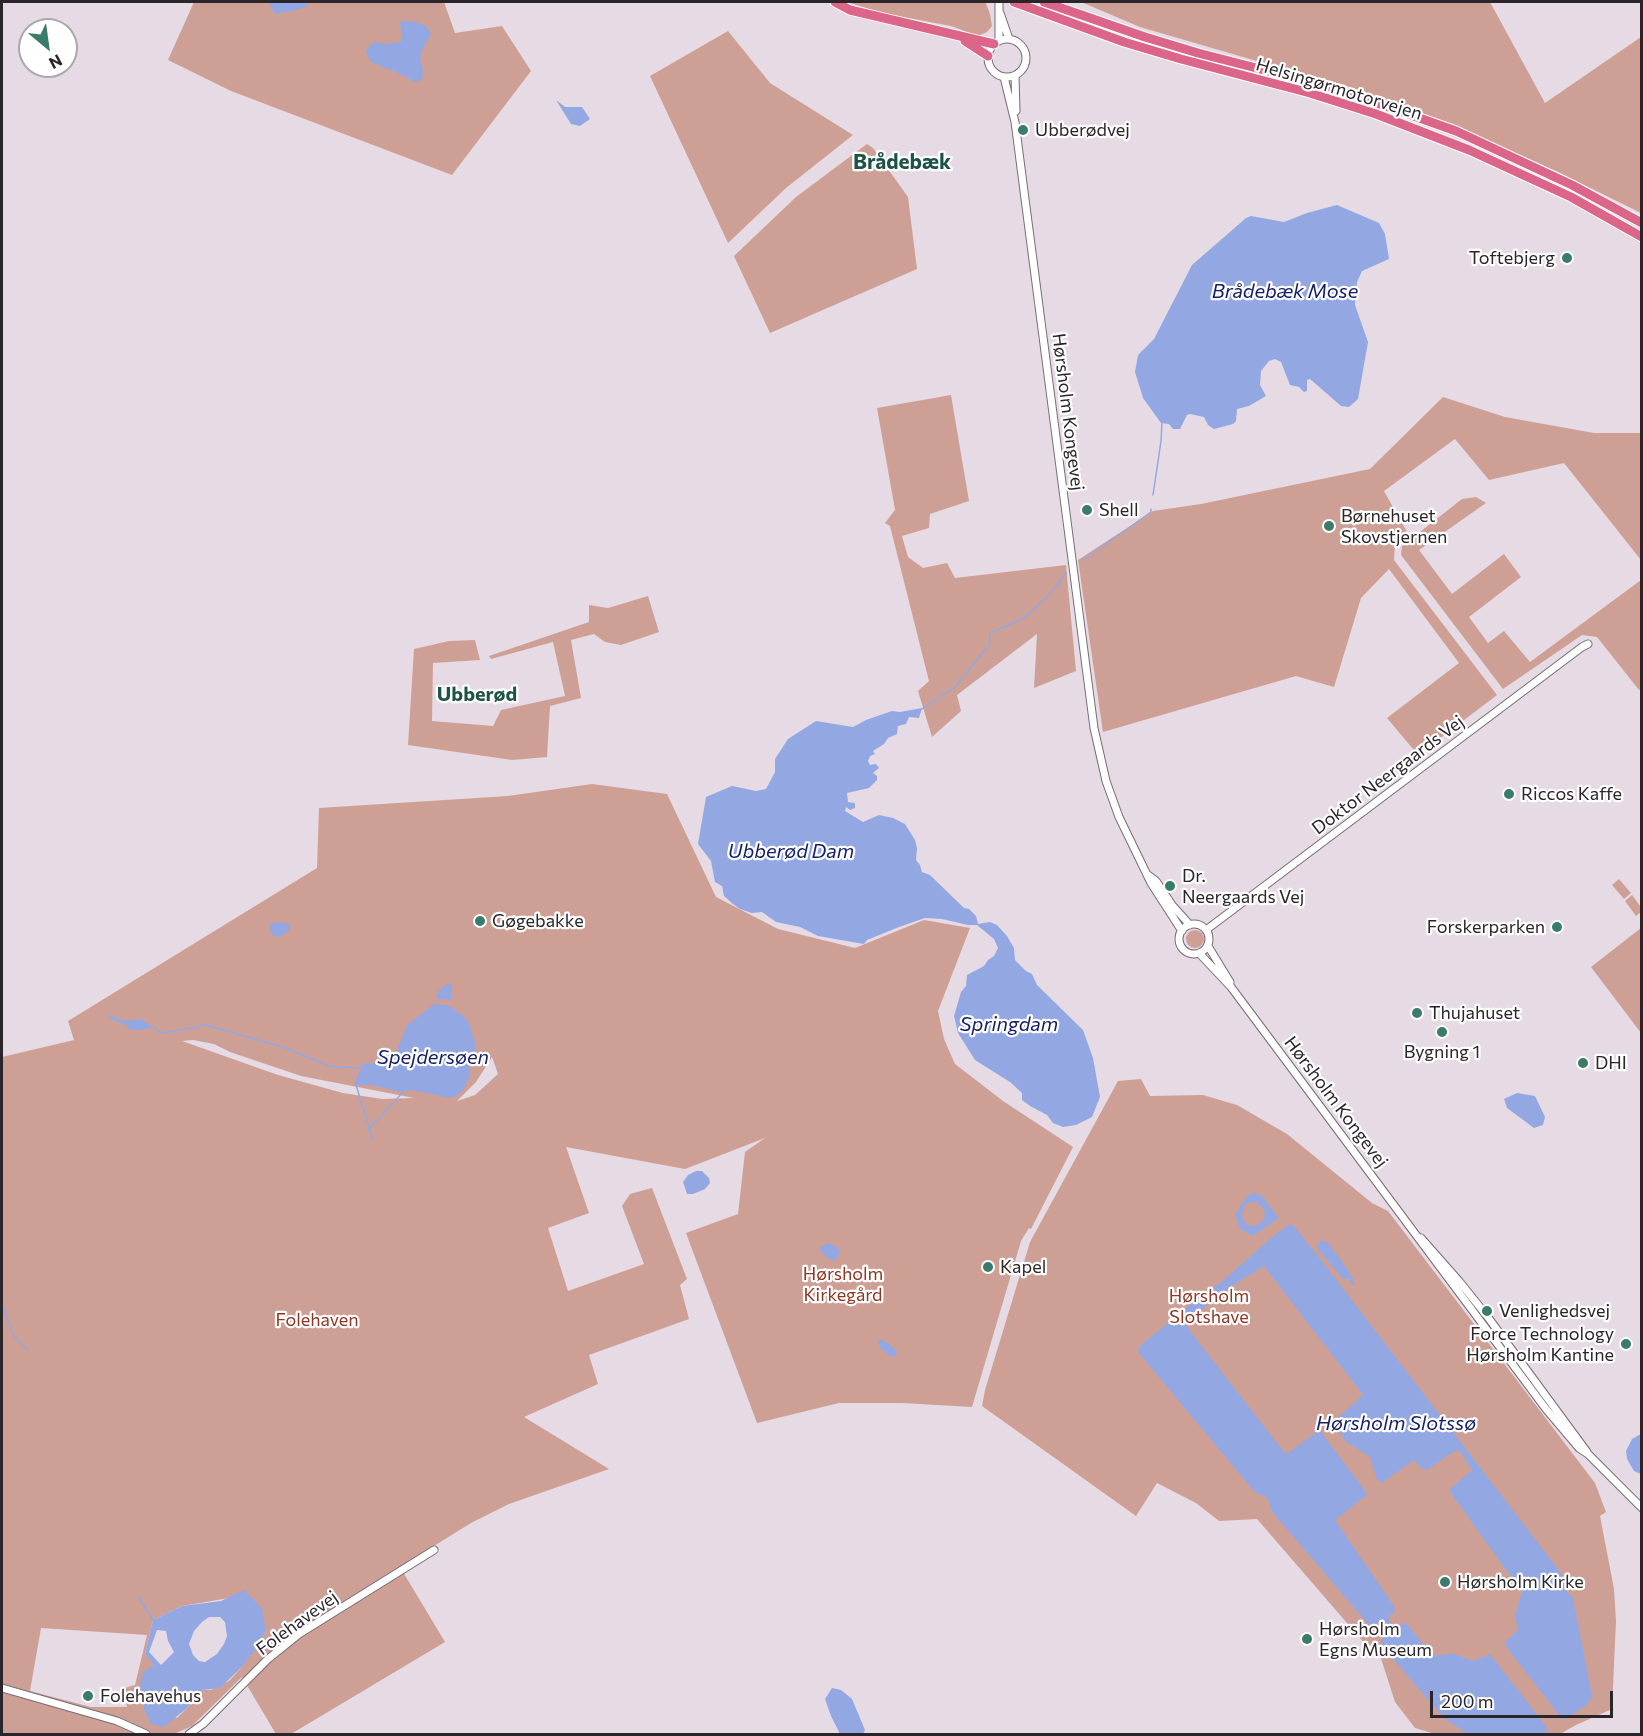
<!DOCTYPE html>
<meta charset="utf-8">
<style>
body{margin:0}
#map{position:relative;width:1643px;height:1736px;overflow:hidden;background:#e6dae4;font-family:Commissioner,sans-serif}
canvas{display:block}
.frame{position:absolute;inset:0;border:3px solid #2a2529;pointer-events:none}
.north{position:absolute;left:18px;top:18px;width:60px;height:60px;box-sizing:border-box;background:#fff;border:2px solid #aaa8a9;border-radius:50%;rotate:151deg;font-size:16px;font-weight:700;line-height:24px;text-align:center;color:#2a2529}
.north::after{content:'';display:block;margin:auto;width:21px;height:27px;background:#3a7b6c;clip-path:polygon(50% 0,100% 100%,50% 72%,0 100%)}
.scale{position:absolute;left:1430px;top:1691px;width:183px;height:27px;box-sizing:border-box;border:3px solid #2a2529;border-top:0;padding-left:8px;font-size:18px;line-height:21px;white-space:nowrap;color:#2a2529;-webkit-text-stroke:4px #fff;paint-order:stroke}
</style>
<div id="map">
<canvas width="1643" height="1736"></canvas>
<div class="frame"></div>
<div class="north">N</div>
<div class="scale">200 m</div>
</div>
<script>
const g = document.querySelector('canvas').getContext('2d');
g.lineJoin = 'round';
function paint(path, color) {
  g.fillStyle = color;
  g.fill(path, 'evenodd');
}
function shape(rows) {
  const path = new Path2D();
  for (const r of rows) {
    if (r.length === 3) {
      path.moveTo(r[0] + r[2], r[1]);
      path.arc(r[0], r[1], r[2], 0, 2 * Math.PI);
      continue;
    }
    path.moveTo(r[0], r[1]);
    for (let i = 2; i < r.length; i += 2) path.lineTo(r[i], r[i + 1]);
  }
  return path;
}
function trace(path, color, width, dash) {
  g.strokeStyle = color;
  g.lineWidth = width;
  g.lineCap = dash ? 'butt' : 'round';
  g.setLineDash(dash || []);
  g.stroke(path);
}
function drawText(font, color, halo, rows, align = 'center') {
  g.font = font + ' Commissioner,sans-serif';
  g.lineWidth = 4.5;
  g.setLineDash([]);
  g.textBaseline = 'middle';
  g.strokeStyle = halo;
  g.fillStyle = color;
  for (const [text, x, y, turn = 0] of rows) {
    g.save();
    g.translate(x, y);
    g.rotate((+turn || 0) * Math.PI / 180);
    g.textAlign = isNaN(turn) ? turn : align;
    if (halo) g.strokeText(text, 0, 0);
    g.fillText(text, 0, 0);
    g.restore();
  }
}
const green = shape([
 [194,2,444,2,455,33,502,26,531,71,452,175,231,91,168,60],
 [847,2,982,2,986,3,990,14,992,26,987,32,978,36,951,26,882,13],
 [1081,2,1490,2,1545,103,1641,37,1641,213,1558,172,1457,127,1346,87,1140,27],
 [728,31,770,83,853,135,786,188,728,243,650,76],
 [867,144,873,148,908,197,917,269,770,333,734,256,796,197],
 [951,395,969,501,930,514,929,528,902,536,908,557,923,568,947,563,955,578,1066,565,1076,671,1034,688,1037,634,957,695,961,711,932,737,918,691,929,681,890,526,885,523,895,510,877,408],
 [1443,397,1505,417,1594,433,1641,433,1641,560,1564,463,1489,480,1455,439,1384,491,1407,532,1395,544,1394,560,1497,695,1418,755,1387,718,1459,663,1389,569,1361,598,1334,687,1296,676,1103,732,1078,560,1153,511,1201,504,1370,469],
 [1476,497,1486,503,1419,550,1452,594,1504,554,1521,577,1469,617,1488,643,1504,631,1530,662,1641,580,1641,688,1639,690,1597,637,1582,635,1503,689,1401,555,1402,546,1462,499],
 [648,596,659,632,621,645,605,642,594,634,571,640,581,698,550,706,547,757,512,760,408,745,414,649,449,641,475,640,480,660,433,663,432,721,493,726,501,710,565,696,553,642,491,659,489,656,589,622,589,605,608,608],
 [592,784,667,794,716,897,778,929,855,948,924,920,970,928,938,1011,944,1039,955,1064,1003,1101,1073,1147,1031,1229,1029,1228,1021,1241,972,1407,902,1403,839,1403,757,1423,686,1233,738,1214,745,1152,765,1138,685,1169,566,1147,589,1213,548,1228,568,1291,644,1264,622,1206,630,1194,652,1188,687,1279,680,1285,689,1319,589,1355,598,1384,524,1417,609,1469,509,1504,471,1523,400,1567,445,1642,291,1734,276,1734,242,1677,192,1726,174,1734,2,1734,2,1057,74,1040,68,1021,317,868,319,808,508,796],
 [193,1040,214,1044,230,1052,301,1076,414,1098,382,1099,343,1093,278,1075,182,1041],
 [492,1057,498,1074,475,1095,457,1101,476,1082],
 [229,1598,266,1631,241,1668,229,1681,211,1690,203,1690,197,1693,187,1708,177,1718,143,1696,140,1685,155,1665,145,1654,153,1620,182,1606],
 [41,1628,147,1635,135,1685,124,1688,127,1707,91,1707,30,1691],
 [1619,879,1631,893,1624,899,1612,885],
 [1632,895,1641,907,1641,912,1636,916,1625,901],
 [1641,928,1641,1033,1591,967],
 [1195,939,9],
 [1141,1079,1150,1096,1203,1095,1237,1105,1287,1134,1372,1203,1388,1211,1595,1483,1606,1512,1600,1516,1614,1589,1616,1621,1612,1709,1576,1725,1560,1734,1435,1734,1415,1728,1395,1702,1377,1646,1366,1645,1257,1519,1219,1521,1196,1503,1157,1483,1136,1516,982,1406,985,1390,1030,1242,1118,1081]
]);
const water = shape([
 [268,2,310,2,305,7,294,11,275,14],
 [407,21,416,22,426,26,431,34,422,50,420,60,423,69,422,80,415,82,396,72,375,64,369,60,366,52,370,45,376,42,388,44,402,41,400,22],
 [556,100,565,107,582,107,590,119,580,126,571,124],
 [1337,205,1379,223,1385,234,1389,259,1362,271,1357,282,1355,305,1368,342,1358,399,1349,407,1341,406,1310,379,1307,380,1307,391,1304,392,1299,387,1290,385,1281,362,1275,359,1269,361,1261,371,1260,385,1266,396,1249,406,1237,409,1236,421,1233,424,1214,429,1208,425,1204,417,1190,414,1187,415,1180,429,1173,429,1169,424,1161,423,1143,398,1135,372,1138,355,1154,339,1192,265,1246,218,1251,216,1284,222,1307,213],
 [922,708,919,718,909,717,906,724,898,726,897,734,888,738,884,744,873,751,875,754,870,756,868,761,870,765,876,764,879,768,873,773,877,776,877,780,869,788,847,793,848,802,855,803,855,808,850,810,846,807,845,811,863,822,879,815,893,818,905,824,915,840,917,848,916,860,920,865,922,872,930,875,964,908,969,909,976,916,978,924,990,922,997,925,1007,936,1014,948,1015,960,1026,971,1032,974,1037,985,1083,1030,1093,1058,1100,1097,1092,1117,1076,1125,1063,1127,1053,1123,1047,1115,1030,1106,1022,1100,1022,1093,1010,1082,975,1060,958,1033,954,1016,961,992,966,986,967,975,984,966,988,960,994,956,998,948,994,939,977,925,968,925,942,919,925,918,899,927,867,940,864,944,818,936,800,927,776,922,762,912,752,913,740,909,733,904,724,896,722,886,715,882,711,861,698,844,706,797,732,786,756,791,766,789,775,772,775,759,788,739,816,721,853,727,866,720,892,711,900,712],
 [277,922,289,924,290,930,279,937,273,936,269,928,271,924],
 [449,983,452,985,451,1000,436,999,438,991],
 [434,1004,448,1005,462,1015,468,1021,474,1038,476,1047,469,1066,470,1076,463,1090,456,1096,450,1098,411,1090,400,1092,371,1085,355,1085,355,1081,363,1064,373,1063,386,1065,392,1063,407,1025],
 [107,1014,125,1021,141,1019,153,1027,142,1030,130,1030,126,1025,111,1019],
 [1517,1093,1535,1096,1545,1117,1543,1125,1534,1128,1507,1108,1504,1099],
 [696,1171,702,1171,709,1178,710,1183,705,1189,693,1194,687,1194,683,1182,688,1175],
 [1255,1193,1263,1197,1279,1218,1253,1236,1240,1229,1235,1214,1248,1195],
 [1251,1202,1257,1202,1265,1211,1264,1219,1257,1225,1251,1226,1245,1223,1242,1215,1245,1205],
 [1290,1224,1294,1226,1318,1256,1558,1569,1568,1585,1566,1591,1573,1598,1592,1695,1589,1703,1566,1719,1562,1719,1505,1645,1506,1641,1518,1630,1515,1615,1522,1592,1450,1492,1450,1489,1472,1470,1460,1451,1453,1452,1427,1470,1422,1469,1414,1460,1382,1483,1377,1480,1370,1457,1346,1442,1333,1422,1363,1395,1264,1266,1227,1289,1186,1323,1187,1327,1284,1452,1288,1453,1318,1431,1321,1432,1366,1492,1367,1495,1335,1520,1394,1606,1395,1612,1388,1617,1392,1625,1396,1627,1402,1623,1408,1625,1431,1654,1436,1656,1452,1653,1473,1661,1490,1654,1548,1729,1544,1734,1467,1734,1443,1717,1381,1645,1381,1640,1391,1631,1387,1623,1383,1621,1371,1626,1368,1624,1273,1513,1266,1496,1260,1495,1253,1490,1138,1352,1141,1345,1202,1295,1219,1284,1271,1238],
 [1322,1240,1327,1242,1339,1257,1353,1278,1355,1285,1352,1285,1349,1278,1343,1279,1317,1248,1317,1245],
 [828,1243,837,1247,840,1251,835,1261,829,1259,820,1251,821,1246],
 [882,1339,894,1348,897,1354,896,1356,890,1357,885,1351,881,1350,878,1342],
 [1641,1434,1641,1474,1634,1471,1627,1459,1626,1451,1632,1439],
 [244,1590,262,1608,266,1631,255,1650,241,1668,220,1688,203,1690,197,1693,187,1708,164,1727,151,1724,144,1709,140,1685,142,1673,154,1665,145,1654,153,1620,182,1606,221,1601],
 [209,1617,220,1617,225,1622,227,1636,224,1644,217,1654,205,1662,199,1661,193,1655,189,1644,194,1631,202,1622],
 [157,1630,166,1631,168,1641,174,1652,161,1665,149,1652],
 [832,1688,841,1690,852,1699,865,1730,863,1734,840,1734,831,1716,825,1699]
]);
const stream = shape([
 [1153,495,1161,441,1162,422],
 [1084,560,1151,512,1151,509],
 [922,709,955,687,989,645,990,633,1024,618,1048,596,1066,573],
 [153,1026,159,1032,164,1033,206,1025,286,1048,329,1066,360,1068],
 [356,1085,373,1140],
 [369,1129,405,1090],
 [2,1304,14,1336,28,1350],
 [138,1596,153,1620]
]);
const secondary = shape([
 [999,2,999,41],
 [1000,13,1009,39],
 [1007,58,19],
 [1015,75,1016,111],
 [1004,77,1015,122,1094,728,1106,781,1119,817,1151,883,1182,931],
 [1148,875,1156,881,1172,905,1190,925],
 [1194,939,15],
 [1206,930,1582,647,1588,644],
 [1208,946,1230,982],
 [1199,953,1231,987,1546,1409,1579,1448,1588,1454,1642,1508],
 [1421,1238,1459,1281,1487,1316,1587,1452],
 [2,1688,117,1721,146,1734],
 [189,1734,203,1724,268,1659,299,1634,434,1550]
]);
const highway = shape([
 [835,2,850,10,994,44],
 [1014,2,1124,42,1181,59,1310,93,1376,114,1469,150,1571,197,1642,237],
 [1044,2,1145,37,1198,53,1338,89,1456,131,1572,185,1642,223],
 [965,41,988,56]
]);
const markers = [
 [1023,130,6,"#3a7b6c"],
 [1567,258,6,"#3a7b6c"],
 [1087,510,6,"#3a7b6c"],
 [1329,526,6,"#3a7b6c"],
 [1509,794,6,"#3a7b6c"],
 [1170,886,6,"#3a7b6c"],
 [480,921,6,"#3a7b6c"],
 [1557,927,6,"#3a7b6c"],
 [1417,1013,6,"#3a7b6c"],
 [1442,1032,6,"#3a7b6c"],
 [1583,1063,6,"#3a7b6c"],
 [988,1267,6,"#3a7b6c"],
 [1487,1311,6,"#3a7b6c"],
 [1626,1344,6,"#3a7b6c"],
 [1445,1582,6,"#3a7b6c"],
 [1307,1639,6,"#3a7b6c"],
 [88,1696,6,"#3a7b6c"]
];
const streetNames = [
 ["Helsingørmotorvejen",1339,89,17],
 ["Hørsholm Kongevej",1068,412,83],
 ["Doktor Neergaards Vej",1388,775,-37],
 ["Hørsholm Kongevej",1336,1102,53],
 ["Folehavevej",297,1623,-36]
];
const poiNames = [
 ["Ubberødvej",1035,130],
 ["Toftebjerg",1555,258,"right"],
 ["Shell",1099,510],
 ["Børnehuset",1341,516],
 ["Skovstjernen",1341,537],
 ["Riccos Kaffe",1521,794],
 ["Dr.",1182,876],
 ["Neergaards Vej",1182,897],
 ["Gøgebakke",492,921],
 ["Forskerparken",1545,927,"right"],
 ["Thujahuset",1429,1013],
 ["Bygning 1",1442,1052,"center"],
 ["DHI",1595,1063],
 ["Kapel",1000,1267],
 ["Venlighedsvej",1499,1311],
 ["Force Technology",1614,1334,"right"],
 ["Hørsholm Kantine",1614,1355,"right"],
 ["Hørsholm Kirke",1457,1582],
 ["Hørsholm",1319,1629],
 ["Egns Museum",1319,1650],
 ["Folehavehus",100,1696]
];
const parkNames = [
 ["Hørsholm",843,1274],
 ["Kirkegård",843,1295],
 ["Hørsholm",1209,1296],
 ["Slotshave",1209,1317],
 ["Folehaven",317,1320]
];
const waterNames = [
 ["Brådebæk Mose",1285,291],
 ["Ubberød Dam",791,851],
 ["Springdam",1009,1024],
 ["Spejdersøen",433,1057],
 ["Hørsholm Slotssø",1396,1423]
];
const neighbourhoodNames = [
 ["Ubberød",477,694]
];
const quarterNames = [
 ["Brådebæk",902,162]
];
paint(green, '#cea095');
paint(water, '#93a8e3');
trace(stream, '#93a8e3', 1.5);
trace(secondary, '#766c74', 9);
trace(highway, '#fff', 11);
trace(secondary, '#fff', 7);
trace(highway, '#db6689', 9);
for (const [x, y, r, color] of markers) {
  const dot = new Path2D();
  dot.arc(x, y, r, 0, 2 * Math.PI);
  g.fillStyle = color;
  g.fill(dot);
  trace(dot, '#fff', 2);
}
drawText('18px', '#2a2529', '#fff', streetNames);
drawText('18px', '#2a2529', '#fff', poiNames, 'left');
drawText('18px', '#8b3723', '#fff', parkNames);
drawText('italic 20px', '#141f63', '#fff', waterNames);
drawText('bold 20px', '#1d5246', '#fff', neighbourhoodNames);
drawText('bold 21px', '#1d5246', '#fff', quarterNames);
</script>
